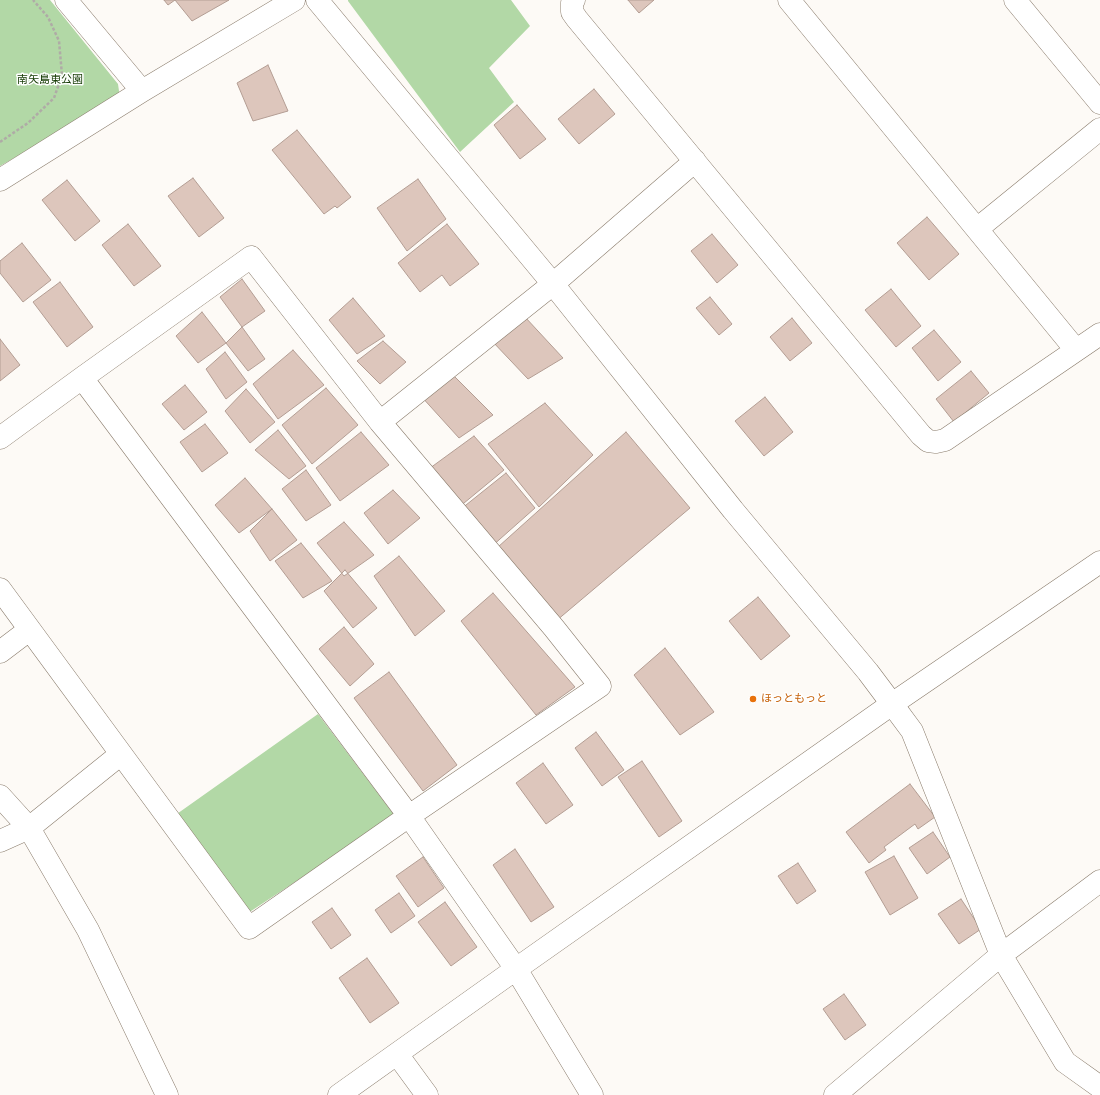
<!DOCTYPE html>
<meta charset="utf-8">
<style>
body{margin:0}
canvas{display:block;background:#fdfaf6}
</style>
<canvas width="1100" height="1095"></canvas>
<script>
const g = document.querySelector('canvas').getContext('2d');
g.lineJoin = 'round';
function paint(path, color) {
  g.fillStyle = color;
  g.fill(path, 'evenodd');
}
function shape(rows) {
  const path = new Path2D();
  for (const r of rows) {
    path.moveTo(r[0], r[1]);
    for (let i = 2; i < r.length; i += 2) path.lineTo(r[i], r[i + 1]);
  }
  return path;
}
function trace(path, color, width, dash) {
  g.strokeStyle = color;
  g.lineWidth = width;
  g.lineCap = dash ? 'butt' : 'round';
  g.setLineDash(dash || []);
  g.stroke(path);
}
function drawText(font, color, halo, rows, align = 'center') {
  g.font = font + ' "Sofia Sans Condensed","Noto Sans JP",sans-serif';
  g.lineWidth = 3;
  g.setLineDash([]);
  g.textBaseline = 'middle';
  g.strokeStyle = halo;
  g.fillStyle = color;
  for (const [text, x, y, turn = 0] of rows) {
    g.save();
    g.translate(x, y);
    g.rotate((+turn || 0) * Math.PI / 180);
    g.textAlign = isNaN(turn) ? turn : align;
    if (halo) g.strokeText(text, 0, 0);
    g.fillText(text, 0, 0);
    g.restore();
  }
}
const green = shape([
 [0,0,50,0,118,84,120,98,0,166],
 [348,0,511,0,530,26,489,68,514,102,460,152,348,1],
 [318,714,395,816,245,915,174,816]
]);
const building = shape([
 [164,0,229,0,192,21,175,0,168,5,164,0],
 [628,0,654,0,639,13,628,0],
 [268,65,288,111,253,121,237,83,268,65],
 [594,89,615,114,579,144,558,119,594,89],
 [517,105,546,139,520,159,494,125,517,105],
 [297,130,351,197,337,208,335,206,324,214,272,150,297,130],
 [193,178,224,218,199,237,168,196,193,178],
 [418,179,446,219,407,251,377,208,418,179],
 [67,180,100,221,75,241,42,200,67,180],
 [927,217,959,254,929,280,897,243,927,217],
 [128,224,161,266,134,286,102,245,128,224],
 [447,224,479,264,450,286,442,275,420,292,398,263,447,224],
 [712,234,738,265,717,283,691,251,712,234],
 [22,243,51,280,23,302,0,273,0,261,22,243],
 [242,279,265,311,242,327,220,297,242,279],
 [60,282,93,327,67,347,33,302,60,282],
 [891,289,921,326,896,347,865,310,891,289],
 [710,297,732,324,719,335,696,308,710,297],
 [353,298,385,336,357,354,329,320,353,298],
 [202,312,226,343,198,363,176,336,202,312],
 [525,317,563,358,528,379,492,341,525,317],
 [792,318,812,343,790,361,770,337,792,318],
 [242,327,265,359,248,371,226,343,242,327],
 [934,330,961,362,938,381,912,348,934,330],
 [0,339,20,365,0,381,0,339],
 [383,341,406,362,380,384,357,361,383,341],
 [293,350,324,385,278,419,253,384,293,350],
 [225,352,247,382,226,399,206,369,225,352],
 [971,371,989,393,954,422,936,399,971,371],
 [450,372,493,415,459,438,420,395,450,372],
 [185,385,207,412,184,430,162,404,185,385],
 [326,388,358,425,312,464,282,425,326,388],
 [246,389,275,422,250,443,225,411,246,389],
 [765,397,793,432,764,456,735,421,765,397],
 [545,403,593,455,539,507,488,444,545,403],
 [205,424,228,453,202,472,180,442,205,424],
 [278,430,306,466,289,479,255,450,278,430],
 [361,432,389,465,340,501,316,468,361,432],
 [626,432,690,508,556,621,498,547,626,432],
 [474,436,504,470,458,508,426,471,474,436],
 [306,470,331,505,306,521,282,489,306,470],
 [506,473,535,508,491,547,461,509,506,473],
 [245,478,272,509,239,533,215,505,245,478],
 [393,490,420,518,388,544,364,513,393,490],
 [272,509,297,540,270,561,250,531,272,509],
 [344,522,374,555,344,576,317,543,344,522],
 [301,543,332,581,303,598,275,561,301,543],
 [399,556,445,611,415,636,374,576,399,556],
 [345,570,377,608,353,628,324,591,345,570],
 [493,593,575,687,536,715,461,621,493,593],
 [758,597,790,636,761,660,729,621,758,597],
 [344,627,374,664,350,686,319,649,344,627],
 [665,648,714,712,680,735,634,675,665,648],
 [389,672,457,765,423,791,354,698,389,672],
 [596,732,624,770,602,786,575,748,596,732],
 [642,761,682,821,659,837,618,777,642,761],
 [543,763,573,805,546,824,516,783,543,763],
 [910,784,935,817,918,829,915,824,884,847,886,850,869,863,846,832,910,784],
 [933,832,950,857,927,874,909,848,933,832],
 [515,849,554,907,531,922,493,865,515,849],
 [894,856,918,898,890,915,865,872,894,856],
 [423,857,444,888,418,907,396,876,423,857],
 [798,863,816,891,797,904,778,876,798,863],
 [399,893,415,916,391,933,375,910,399,893],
 [961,899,981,929,959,944,938,914,961,899],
 [445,902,477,947,451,966,418,922,445,902],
 [332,908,351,935,331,949,312,922,332,908],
 [367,958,399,1003,370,1023,339,978,367,958],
 [844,994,866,1025,845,1040,823,1009,844,994]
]);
const path = shape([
 [0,142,28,123,54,98,62,75,59,41,48,17,33,0]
]);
const minor = shape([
 [66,0,142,91],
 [317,0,553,284,733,510,868,672,892,704,912,731,1001,955,1065,1062,1100,1087],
 [574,0,572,3,572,12,577,19,921,435,928,441,936,442,945,440,1100,334],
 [789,0,1076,350],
 [1015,0,1100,103],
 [0,180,142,91,294,0],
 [977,229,1100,129],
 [82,378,409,816,516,969,592,1095],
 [380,422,553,284,695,161],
 [0,438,82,378,251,257,380,422,554,628,600,686,409,816,249,928,0,589],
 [0,652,29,630],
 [0,796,29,828,88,930,167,1095],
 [0,841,29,828,121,754],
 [397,1054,427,1095],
 [339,1095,516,969,892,704,1100,562],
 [835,1095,1001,955,1100,881]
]);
const markers = [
 [753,699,4,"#e8710a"]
];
const parkNames = [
 ["南矢島東公園",50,80]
];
const foodNames = [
 ["ほっともっと",761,699]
];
paint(green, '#b2d8a6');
paint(building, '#ddc6bc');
trace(building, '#b39d93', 1);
trace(minor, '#8a7c6c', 23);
trace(path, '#afaba6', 2.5, [3, 2]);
trace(minor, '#fff', 22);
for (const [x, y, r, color] of markers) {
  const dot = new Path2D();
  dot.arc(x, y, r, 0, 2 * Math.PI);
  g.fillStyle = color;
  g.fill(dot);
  trace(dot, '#fff', 1.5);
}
drawText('11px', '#153b04', '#fff', parkNames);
drawText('11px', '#c56008', '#fff', foodNames, 'left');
</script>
